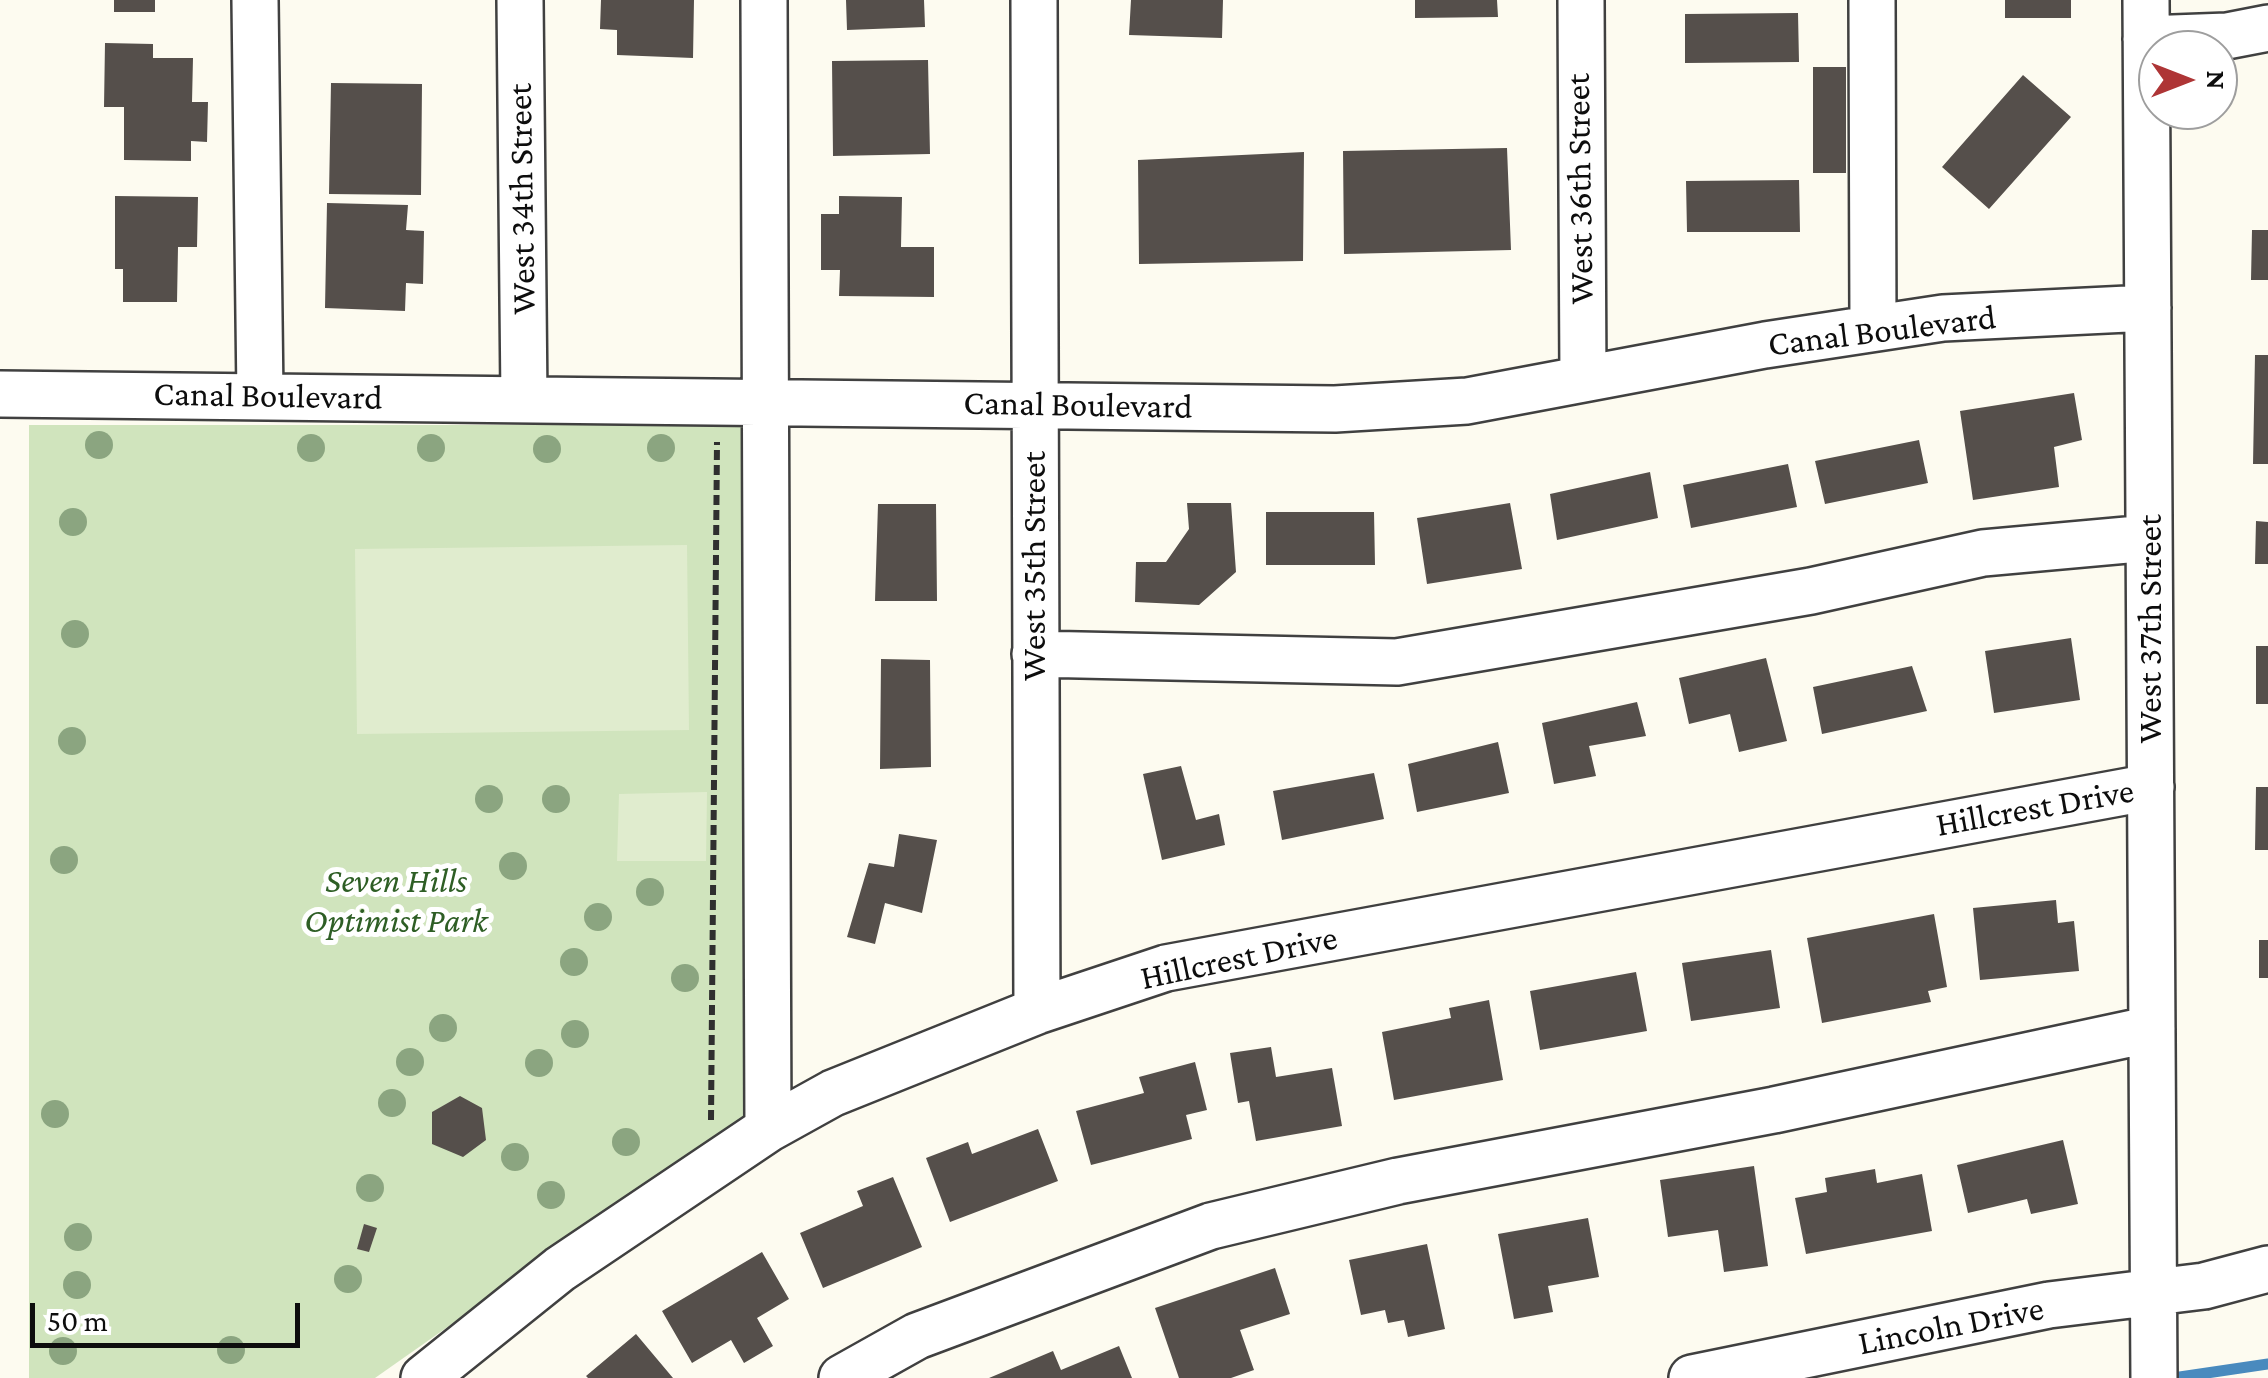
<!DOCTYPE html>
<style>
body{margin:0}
#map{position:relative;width:2268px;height:1378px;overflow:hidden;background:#fdfbf0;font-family:"Crimson Pro",serif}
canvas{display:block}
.north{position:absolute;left:2138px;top:30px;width:100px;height:100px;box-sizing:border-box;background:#fff;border:2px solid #9e9e9e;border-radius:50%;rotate:90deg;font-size:28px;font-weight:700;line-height:40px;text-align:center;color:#0d0d0d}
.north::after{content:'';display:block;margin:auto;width:35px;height:45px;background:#ae3536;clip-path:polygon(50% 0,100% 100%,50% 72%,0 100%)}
.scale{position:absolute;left:30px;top:1303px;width:270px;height:45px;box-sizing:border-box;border:5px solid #0d0d0d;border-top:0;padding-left:12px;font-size:30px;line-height:35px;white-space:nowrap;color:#0d0d0d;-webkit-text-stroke:8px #fff;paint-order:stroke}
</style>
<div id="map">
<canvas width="2268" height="1378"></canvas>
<div class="north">N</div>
<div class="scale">50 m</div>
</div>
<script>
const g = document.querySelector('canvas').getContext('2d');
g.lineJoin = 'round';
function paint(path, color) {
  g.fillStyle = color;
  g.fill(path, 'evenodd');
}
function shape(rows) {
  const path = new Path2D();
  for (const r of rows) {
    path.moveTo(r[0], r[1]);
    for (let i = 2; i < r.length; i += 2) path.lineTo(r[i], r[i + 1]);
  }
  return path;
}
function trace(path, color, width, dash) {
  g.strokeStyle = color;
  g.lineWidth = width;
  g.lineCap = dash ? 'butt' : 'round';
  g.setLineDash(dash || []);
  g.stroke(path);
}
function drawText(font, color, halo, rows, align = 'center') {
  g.font = font + ' "Crimson Pro",serif';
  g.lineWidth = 10;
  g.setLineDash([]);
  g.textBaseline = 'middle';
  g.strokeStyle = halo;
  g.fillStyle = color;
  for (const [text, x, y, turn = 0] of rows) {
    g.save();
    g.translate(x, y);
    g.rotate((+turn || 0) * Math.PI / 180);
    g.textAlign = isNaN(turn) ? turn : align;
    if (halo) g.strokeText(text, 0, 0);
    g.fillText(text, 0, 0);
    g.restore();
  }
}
const green = shape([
 [29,425,762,425,762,1106,375,1378,29,1378]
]);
const pitch = shape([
 [687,545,689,730,357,734,355,549],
 [707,792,706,861,617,861,619,794]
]);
const stream = shape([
 [2173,1378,2268,1364]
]);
const building = shape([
 [114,0,155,0,155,12,114,12],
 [601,0,694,0,693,58,617,55,617,30,600,29],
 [846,0,924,0,925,27,847,30],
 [1131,0,1223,0,1222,38,1129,35],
 [1415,0,1497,0,1498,17,1415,18],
 [2005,0,2071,0,2071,18,2005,18],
 [1798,13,1799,62,1685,63,1685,14],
 [105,43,153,44,153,58,193,58,192,102,208,102,207,142,191,141,191,161,124,160,124,107,104,107],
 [928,60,930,154,833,156,832,61],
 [1813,67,1846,67,1846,173,1813,173],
 [2023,75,2071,117,1989,209,1942,167],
 [331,83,422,84,421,195,329,194],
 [1507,148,1511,250,1344,254,1343,151],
 [1304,152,1303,261,1139,264,1138,160],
 [1799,180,1800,232,1687,232,1686,181],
 [115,196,198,197,197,247,178,247,177,302,123,302,123,269,115,269],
 [839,196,902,197,901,247,934,247,934,297,839,296,840,270,821,270,821,214,839,214],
 [327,203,408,205,406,230,424,231,423,284,406,283,405,311,325,308],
 [2252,230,2268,230,2268,280,2251,280],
 [2255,355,2268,355,2268,464,2253,464],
 [2074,393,2082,440,2054,447,2059,487,1973,500,1960,411],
 [1919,440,1928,483,1825,504,1815,461],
 [1788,464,1797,507,1691,528,1683,485],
 [1650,472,1658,518,1557,540,1550,494],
 [1187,503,1231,503,1236,572,1199,605,1135,602,1136,562,1166,562,1189,529],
 [1510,503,1522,569,1427,584,1417,518],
 [878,504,936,504,937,601,875,601],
 [1266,512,1374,512,1375,565,1266,565],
 [2256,521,2268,522,2268,564,2255,564],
 [2071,638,2080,700,1994,713,1985,651],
 [2256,646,2268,646,2268,704,2256,704],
 [1766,658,1787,741,1739,752,1730,714,1689,724,1679,678],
 [881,659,930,660,931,767,880,769],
 [1912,666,1927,711,1822,734,1813,687],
 [1637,702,1646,736,1589,746,1596,776,1554,784,1542,723],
 [1498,742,1509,793,1417,812,1408,764],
 [1181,766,1196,820,1219,814,1225,845,1162,860,1143,774],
 [1374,773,1384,819,1282,840,1273,791],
 [2256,787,2268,787,2268,850,2255,850],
 [899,834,937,840,922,913,885,903,875,944,847,937,869,863,894,867],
 [2056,900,2058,923,2074,921,2079,971,1980,980,1973,908],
 [1934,914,1947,987,1928,991,1931,1002,1822,1023,1807,938],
 [2259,940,2268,940,2268,978,2259,978],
 [1771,950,1780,1008,1691,1021,1682,963],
 [1636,972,1647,1031,1540,1050,1530,991],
 [1489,1000,1503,1080,1394,1100,1382,1032,1451,1018,1449,1008],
 [1271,1047,1276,1077,1332,1068,1342,1126,1256,1141,1249,1101,1238,1103,1230,1053],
 [1195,1062,1207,1110,1186,1115,1192,1139,1091,1165,1076,1111,1144,1093,1139,1077],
 [460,1096,482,1108,486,1140,463,1157,432,1144,432,1112],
 [1038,1129,1058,1181,950,1222,926,1158,968,1142,972,1154],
 [2063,1140,2078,1204,2031,1214,2027,1199,1968,1213,1957,1165],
 [1754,1166,1768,1266,1724,1272,1718,1230,1668,1237,1660,1180],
 [1875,1169,1877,1183,1922,1174,1932,1231,1806,1254,1795,1198,1827,1192,1825,1178],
 [893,1177,922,1247,823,1288,800,1233,863,1206,857,1191],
 [1588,1218,1599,1277,1548,1286,1553,1312,1514,1319,1498,1234],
 [364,1224,377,1228,369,1252,357,1249],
 [1427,1244,1445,1329,1408,1337,1404,1320,1388,1323,1385,1310,1361,1315,1349,1260],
 [762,1252,789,1299,757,1318,773,1346,744,1363,731,1340,692,1363,662,1311],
 [1275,1268,1290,1314,1240,1330,1254,1370,1231,1378,1179,1378,1155,1308],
 [636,1334,673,1378,588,1378,586,1376],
 [1119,1346,1132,1378,989,1378,1053,1351,1061,1370]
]);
const path = shape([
 [711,1120,717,442]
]);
const minor = shape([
 [255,0,260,396],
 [520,0,524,399],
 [764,0,768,1129],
 [1034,0,1037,1011],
 [1581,0,1583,379],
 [1872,0,1873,328],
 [2146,0,2154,1378],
 [2146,39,2227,36,2268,28],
 [0,394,1335,409,1467,401,1765,345,1943,318,2148,308],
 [1035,654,1397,662,1811,591,1983,553,2149,538],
 [424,1378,560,1269,768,1129,833,1093,1037,1011,1166,968,2151,787],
 [842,1378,917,1336,1211,1226,1398,1181,1774,1110,2152,1029],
 [1692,1378,2049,1305,2204,1286,2268,1269]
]);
const trees = [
 [99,445],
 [311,448],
 [431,448],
 [661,448],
 [547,449],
 [73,522],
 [75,634],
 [72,741],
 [489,799],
 [556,799],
 [64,860],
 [513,866],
 [650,892],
 [598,917],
 [574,962],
 [685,978],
 [443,1028],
 [575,1034],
 [410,1062],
 [539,1063],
 [392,1103],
 [55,1114],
 [626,1142],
 [515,1157],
 [370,1188],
 [551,1195],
 [78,1237],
 [348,1279],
 [77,1285],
 [231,1350],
 [63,1351]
];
const streetNames = [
 ["West 36th Street",1580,189,-91],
 ["West 34th Street",522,199,-91],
 ["Canal Boulevard",1882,331,-7],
 ["Canal Boulevard",268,396,1],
 ["Canal Boulevard",1078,405,1],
 ["West 35th Street",1034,566,-90],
 ["West 37th Street",2150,629,-90],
 ["Hillcrest Drive",2035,808,-10],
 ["Hillcrest Drive",1239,958,-12],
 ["Lincoln Drive",1951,1326,-11]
];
const parkNames = [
 ["Seven Hills",396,881],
 ["Optimist Park",396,921]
];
paint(green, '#d0e4bd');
paint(pitch, '#e0ecce');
trace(stream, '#498abe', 11);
paint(building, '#554f4b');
trace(minor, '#404040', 50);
trace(path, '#2f2f2f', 6, [10, 5]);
trace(minor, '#fff', 45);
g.fillStyle = '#8ba580';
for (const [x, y] of trees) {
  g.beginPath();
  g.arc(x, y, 14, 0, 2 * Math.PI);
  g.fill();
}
drawText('35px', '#0d0d0d', '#fff', streetNames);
drawText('italic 35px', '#2e5e25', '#fff', parkNames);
</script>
